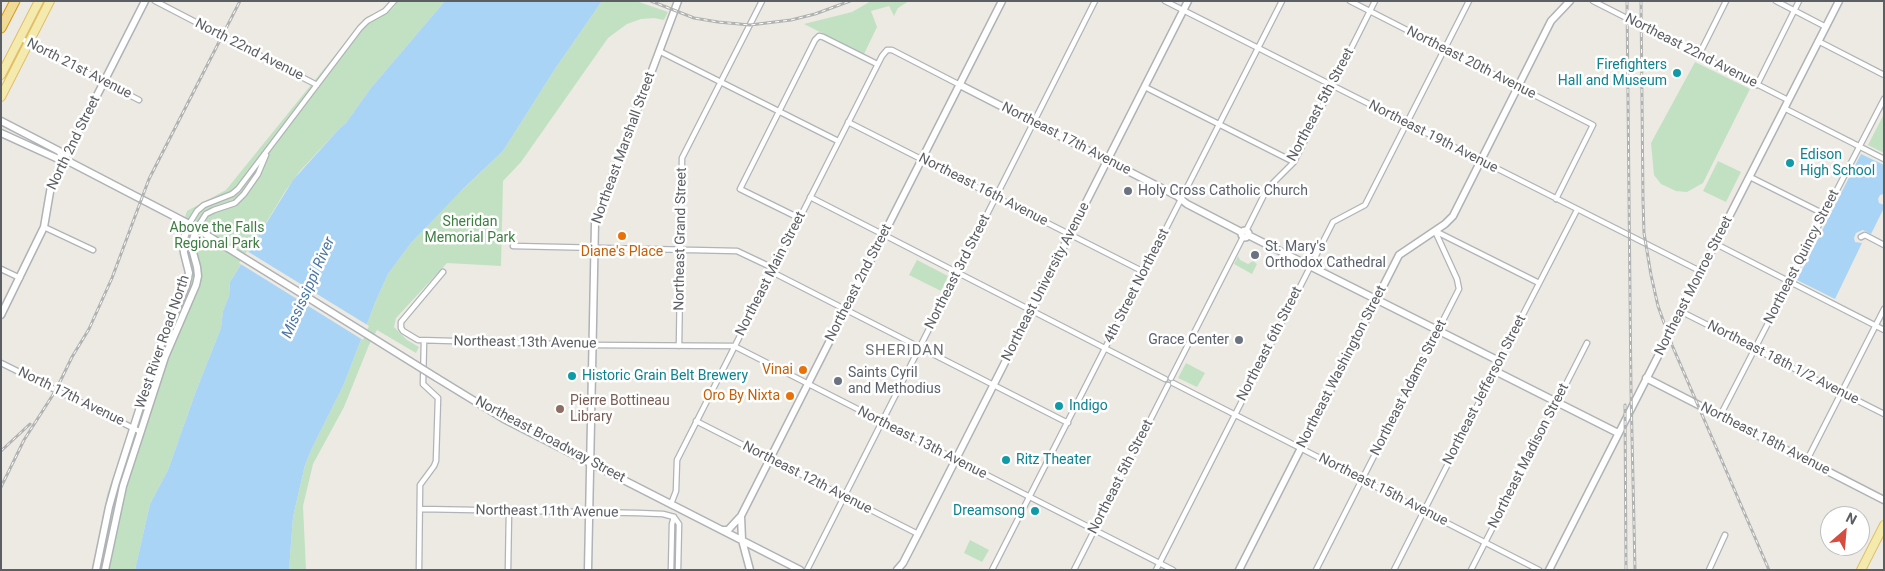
<!DOCTYPE html>
<style>
body{margin:0}
#map{position:relative;width:1885px;height:571px;overflow:hidden;background:#eceae3;font-family:Roboto,sans-serif}
canvas{display:block}
.frame{position:absolute;inset:0;border:2px solid #5b5e62;pointer-events:none}
.north{position:absolute;left:1820px;top:506px;width:50px;height:50px;box-sizing:border-box;background:#fff;border:1px solid #bdbfc0;border-radius:50%;rotate:27deg;font-size:14px;font-weight:700;line-height:20px;text-align:center;color:#5b5e62}
.north::after{content:'';display:block;margin:auto;width:18px;height:22px;background:#d54c40;clip-path:polygon(50% 0,100% 100%,50% 72%,0 100%)}
</style>
<div id="map">
<canvas width="1885" height="571"></canvas>
<div class="frame"></div>
<div class="north">N</div>
</div>
<script>
const g = document.querySelector('canvas').getContext('2d');
g.lineJoin = 'round';
function paint(path, color) {
  g.fillStyle = color;
  g.fill(path, 'evenodd');
}
function shape(rows) {
  const path = new Path2D();
  for (const r of rows) {
    if (r.length === 3) {
      path.moveTo(r[0] + r[2], r[1]);
      path.arc(r[0], r[1], r[2], 0, 2 * Math.PI);
      continue;
    }
    path.moveTo(r[0], r[1]);
    for (let i = 2; i < r.length; i += 2) path.lineTo(r[i], r[i + 1]);
  }
  return path;
}
function trace(path, color, width, dash) {
  g.strokeStyle = color;
  g.lineWidth = width;
  g.lineCap = dash ? 'butt' : 'round';
  g.setLineDash(dash || []);
  g.stroke(path);
}
function drawText(font, color, halo, rows, align = 'center') {
  g.font = font + ' Roboto,sans-serif';
  g.lineWidth = 5;
  g.setLineDash([]);
  g.textBaseline = 'middle';
  g.strokeStyle = halo;
  g.fillStyle = color;
  for (const [text, x, y, turn = 0] of rows) {
    g.save();
    g.translate(x, y);
    g.rotate((+turn || 0) * Math.PI / 180);
    g.textAlign = isNaN(turn) ? turn : align;
    if (halo) g.strokeText(text, 0, 0);
    g.fillText(text, 0, 0);
    g.restore();
  }
}
const green = shape([
 [398,1,445,1,370,89,346,123,339,129,300,171,286,190,230,282,229,296,223,311,221,328,196,391,168,470,150,504,135,570,94,570,107,495,154,354,183,283,185,271,180,254,181,230,187,211,226,190,366,17,375,13,379,18,393,8],
 [602,1,636,1,668,12,664,20,654,18,641,19,627,24,608,38,521,162,503,181,501,266,447,263,396,318,394,327,407,340,419,347,416,353,377,330,369,345,344,407,313,464,303,506,306,570,289,570,293,517,305,465,313,446,344,384,375,303,388,274,411,243,455,197,503,151,555,69],
 [871,1,909,1,898,8,894,16,889,6,871,11,877,27,864,54,804,24,852,12],
 [1695,62,1750,89,1703,183,1687,192,1676,191,1661,184,1654,175,1651,143],
 [1884,114,1884,153,1868,145],
 [1718,161,1741,172,1726,202,1703,191],
 [1238,256,1240,260,1248,264,1253,261,1257,264,1252,274,1234,264],
 [917,260,948,276,941,291,909,275],
 [1186,363,1205,373,1197,387,1178,378],
 [970,540,989,550,982,562,964,553]
]);
const water = shape([
 [445,1,602,1,555,69,503,151,464,188,411,243,388,274,375,303,344,384,313,446,305,465,293,517,289,570,135,570,150,504,168,470,196,391,221,328,223,311,229,296,230,282,293,180,339,129,346,123,370,89],
 [1861,154,1884,165,1884,194,1880,195,1878,199,1879,203,1884,205,1884,208,1871,234,1863,230,1856,233,1854,238,1855,242,1862,243,1835,299,1797,280]
]);
const pier = shape([
 [247,251,369,326,363,340,239,263]
]);
const street = shape([
 [155,1,317,85],
 [1165,1,1702,272],
 [1350,1,1593,125,1556,199],
 [1593,1,1788,100],
 [1776,1,1826,27],
 [20,38,139,100],
 [1818,41,1884,75],
 [659,51,838,141],
 [1699,55,1726,1],
 [1757,85,1799,1],
 [1145,87,1294,162],
 [1784,108,1884,159],
 [848,122,1144,272],
 [1750,177,1824,214],
 [810,197,1165,379],
 [799,218,740,189,815,40,819,36,823,37,877,64],
 [189,224,197,211,204,205,232,194,238,189,360,28,367,21,385,11,394,1],
 [44,227,93,250],
 [197,228,206,214,214,210,235,203,244,194,258,174,266,155],
 [1246,231,1267,189,1294,162,1375,1],
 [1435,231,1539,283],
 [1861,237,1865,235,1884,245],
 [1716,244,1884,330],
 [513,246,737,251,773,268],
 [1,269,20,278],
 [443,272,401,322,401,328,403,331,418,340,592,345,734,346,1173,570],
 [772,272,1068,423],
 [1682,312,1884,414],
 [679,346,682,158,762,1],
 [1499,361,1577,210],
 [1,363,141,432],
 [1171,378,1243,237],
 [1173,383,1539,570],
 [1720,416,1884,99],
 [696,421,918,534],
 [1807,460,1884,309],
 [671,504,676,491,677,460,882,56,887,50,892,50,960,85],
 [420,509,638,513,663,514,674,517],
 [674,517,679,524,678,570],
 [419,570,420,485,434,466,436,461,438,398,423,384,424,341],
 [508,570,509,511],
 [671,570,672,524,674,517],
 [807,570,1095,1],
 [992,570,1282,1],
 [1074,570,1168,385],
 [1156,570,1333,222,1365,205,1469,1],
 [1316,570,1459,289,1457,279,1435,231],
 [1394,570,1495,371],
 [1471,570,1587,343],
 [1709,570,1725,535]
]);
const secondary = shape([
 [960,85,1177,196,1187,204,1241,232],
 [1,121,59,151,64,159],
 [1,133,56,158,64,159,189,224,307,297],
 [1245,234,3.5],
 [1248,235,1499,361,1495,371,1618,433],
 [1,315,44,227,51,186,145,1],
 [437,378,504,419,800,570],
 [1646,378,1884,500],
 [723,530,728,530,740,517],
 [96,570,109,507,116,482,157,354,186,286,189,273,184,253,183,241,189,224],
 [105,570,123,486,139,437,165,357,196,285,198,276,197,267,191,245,197,228],
 [588,570,595,223,678,1],
 [750,570,742,540,741,516,1002,1],
 [897,570,903,563,918,534,1188,1],
 [1239,570,1399,255,1445,224,1453,216,1551,21,1570,1],
 [1549,570,1839,1]
]);
const primary = shape([
 [1,75,39,1],
 [1,97,50,1],
 [1861,570,1884,525]
]);
const highway = shape([
 [1,28,15,1]
]);
const rail = shape([
 [651,1,694,18,718,22,750,25,791,20,815,14,850,1],
 [1627,1,1631,391,1635,570],
 [1641,1,1643,200,1644,233,1651,275,1658,306,1672,345,1769,570],
 [1625,405,1626,570],
 [1,451,30,424],
 [1,487,24,440,56,390,72,357,89,329,112,278,149,179,240,1]
]);
const secondaryBridge = shape([
 [307,297,437,378]
]);
const markers = [
 [1677,73,5,"#0f9aa8"],
 [1790,163,5,"#0f9aa8"],
 [1128,191,5,"#6b7280"],
 [622,236,5,"#e8710a"],
 [1255,255,5,"#6b7280"],
 [1239,340,5,"#6b7280"],
 [803,370,5,"#e8710a"],
 [572,376,5,"#0f9aa8"],
 [838,381,5,"#6b7280"],
 [790,396,5,"#e8710a"],
 [1059,406,5,"#0f9aa8"],
 [560,409,5,"#8d6e63"],
 [1006,460,5,"#0f9aa8"],
 [1035,511,5,"#0f9aa8"]
];
const streetNames = [
 ["North 22nd Avenue",249,50,27],
 ["Northeast 22nd Avenue",1691,51,27],
 ["Northeast 20th Avenue",1471,63,27],
 ["North 21st Avenue",79,69,27],
 ["Northeast 5th Street",1321,105,-62],
 ["Northeast 19th Avenue",1433,137,27],
 ["Northeast 17th Avenue",1066,139,27],
 ["North 2nd Street",74,143,-64],
 ["Northeast Marshall Street",624,148,-70],
 ["Northeast 16th Avenue",983,190,27],
 ["Northeast Grand Street",681,239,-89],
 ["Northeast Quincy Street",1802,257,-63],
 ["Northeast 3rd Street",958,272,-63],
 ["Northeast Main Street",771,274,-63],
 ["Northeast University Avenue",1046,282,-63],
 ["Northeast 2nd Street",859,283,-63],
 ["4th Street Northeast",1137,286,-63],
 ["Northeast Monroe Street",1694,286,-63],
 ["West River Road North",163,342,-71],
 ["Northeast 13th Avenue",525,343,1],
 ["Northeast 6th Street",1270,344,-63],
 ["Northeast 18th 1/2 Avenue",1783,363,27],
 ["Northeast Washington Street",1342,367,-63],
 ["Northeast Adams Street",1409,388,-63],
 ["Northeast Jefferson Street",1485,390,-63],
 ["North 17th Avenue",71,397,26],
 ["Northeast 18th Avenue",1765,439,27],
 ["Northeast Broadway Street",550,440,28],
 ["Northeast 13th Avenue",922,443,27],
 ["Northeast Madison Street",1529,456,-63],
 ["Northeast 5th Street",1121,477,-63],
 ["Northeast 12th Avenue",807,478,27],
 ["Northeast 15th Avenue",1383,490,27],
 ["Northeast 11th Avenue",547,512,1]
];
const cultureNames = [
 ["Firefighters",1667,65,"right"],
 ["Hall and Museum",1667,81,"right"],
 ["Edison",1800,155],
 ["High School",1800,171],
 ["Historic Grain Belt Brewery",582,376],
 ["Indigo",1069,406],
 ["Ritz Theater",1016,460],
 ["Dreamsong",1025,511,"right"]
];
const worshipNames = [
 ["Holy Cross Catholic Church",1138,191],
 ["St. Mary's",1265,247],
 ["Orthodox Cathedral",1265,263],
 ["Grace Center",1229,340,"right"],
 ["Saints Cyril",848,373],
 ["and Methodius",848,389]
];
const parkNames = [
 ["Sheridan",470,222],
 ["Memorial Park",470,238],
 ["Above the Falls",217,228],
 ["Regional Park",217,244]
];
const foodNames = [
 ["Diane's Place",622,252,"center"],
 ["Vinai",793,370],
 ["Oro By Nixta",780,396]
];
const educationNames = [
 ["Pierre Bottineau",570,401],
 ["Library",570,417]
];
const waterNames = [
 ["Mississippi River",309,288,-66]
];
const neighbourhoodNames = [
 ["SHERIDAN",905,351]
];
paint(green, '#c2e1c2');
paint(water, '#aad4f5');
paint(pier, '#eceae3');
trace(street, '#b0b3b7', 7);
trace(secondary, '#afb2b6', 9);
trace(primary, '#e1bf67', 10);
trace(highway, '#d59b19', 11);
trace(street, '#fff', 4.5);
trace(secondary, '#fff', 6);
trace(primary, '#f5eaae', 8);
trace(highway, '#f0da95', 9);
trace(rail, '#b1b2b2', 3);
trace(rail, '#fff', 1, [4]);
trace(secondaryBridge, '#afb2b6', 9, []);
trace(secondaryBridge, '#fff', 6);
for (const [x, y, r, color] of markers) {
  const dot = new Path2D();
  dot.arc(x, y, r, 0, 2 * Math.PI);
  g.fillStyle = color;
  g.fill(dot);
  trace(dot, '#fff', 2);
}
drawText('14px', '#5b5e62', '#fff', streetNames);
drawText('14px', '#0d838f', '#fff', cultureNames, 'left');
drawText('14px', '#5b616d', '#fff', worshipNames, 'left');
drawText('14px', '#3e7e41', '#fff', parkNames);
drawText('14px', '#c56008', '#fff', foodNames, 'right');
drawText('14px', '#785e54', '#fff', educationNames, 'left');
drawText('italic 15px', '#4a76a5', '#fff', waterNames);
g.letterSpacing = '1px';
drawText('15px', '#6c7074', '#fff', neighbourhoodNames);
g.letterSpacing = '0px';
</script>
